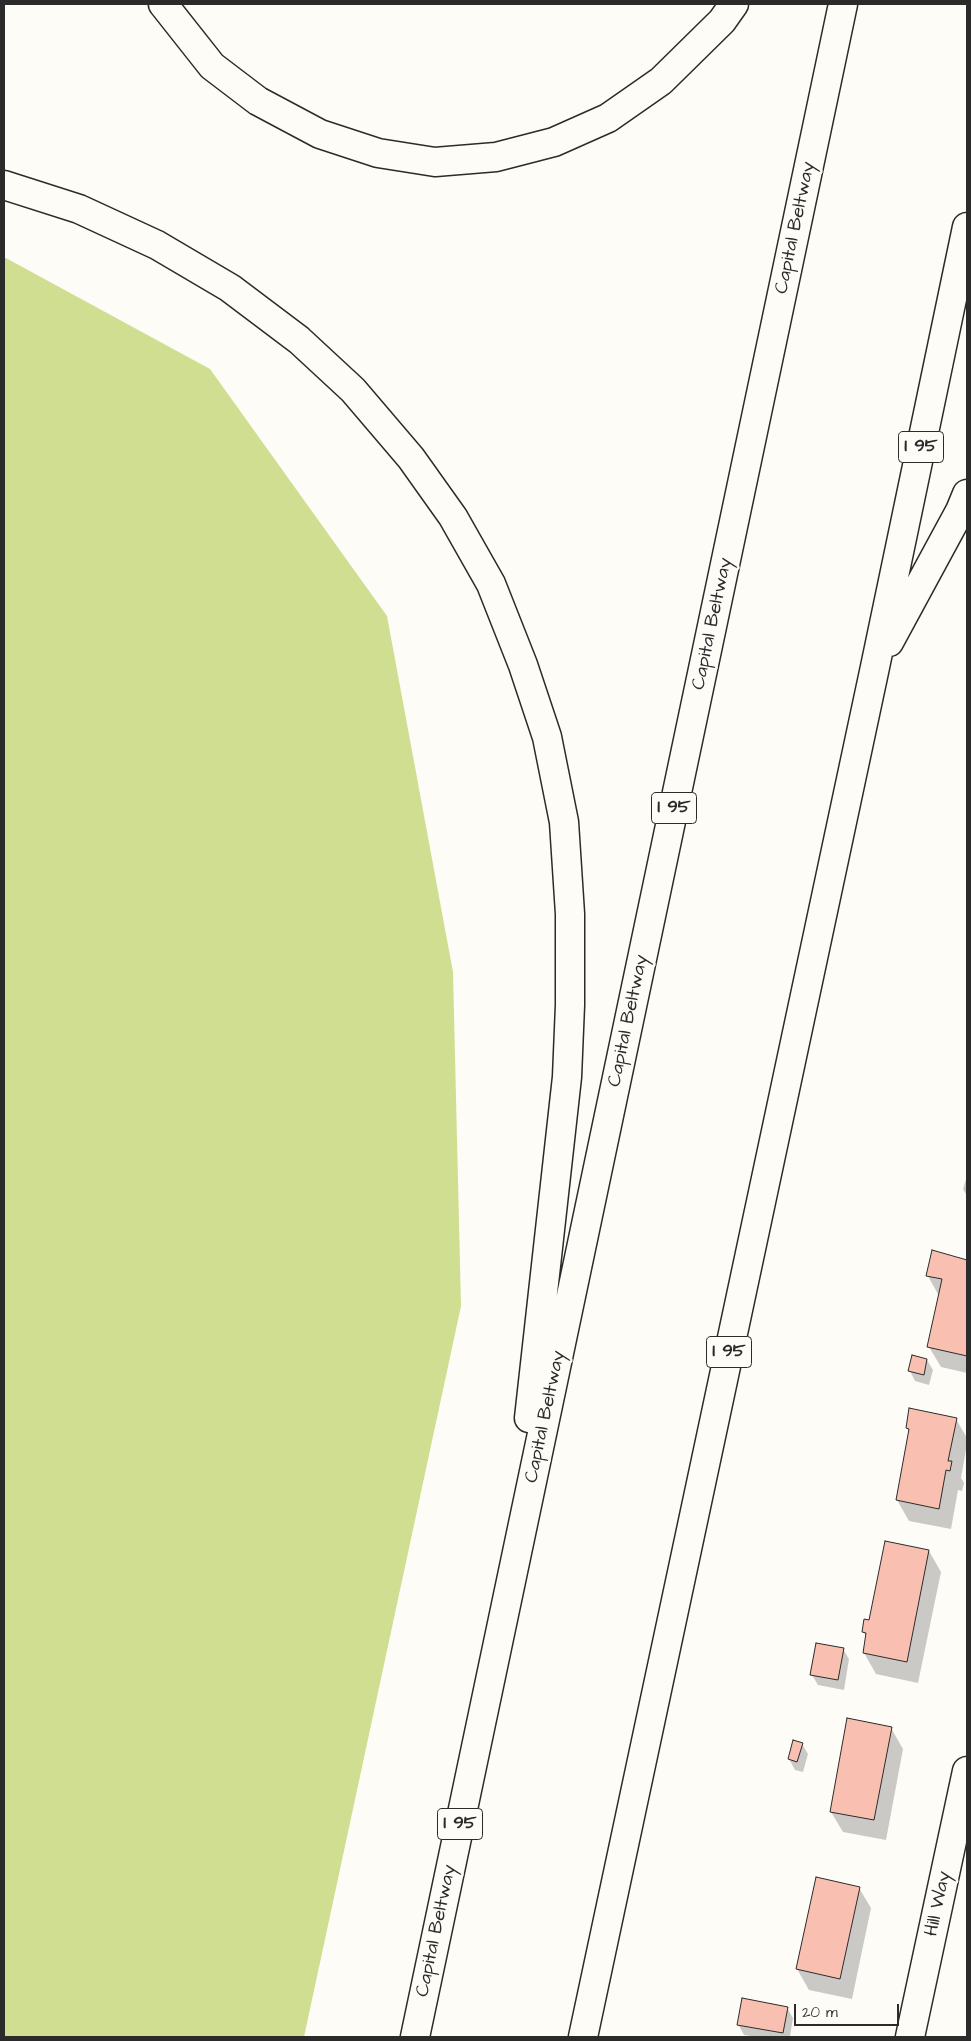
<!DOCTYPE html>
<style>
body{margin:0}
#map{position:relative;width:971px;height:2041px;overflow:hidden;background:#fdfcf7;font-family:"Architects Daughter",sans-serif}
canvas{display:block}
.frame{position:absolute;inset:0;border:5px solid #2b2b2b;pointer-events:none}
.scale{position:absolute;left:794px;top:2004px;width:105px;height:22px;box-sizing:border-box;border:2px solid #2b2b2b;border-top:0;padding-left:6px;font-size:15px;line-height:18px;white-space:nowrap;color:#2b2b2b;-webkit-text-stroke:4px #fdfcf7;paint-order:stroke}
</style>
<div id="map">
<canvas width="971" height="2041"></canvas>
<div class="frame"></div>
<div class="scale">20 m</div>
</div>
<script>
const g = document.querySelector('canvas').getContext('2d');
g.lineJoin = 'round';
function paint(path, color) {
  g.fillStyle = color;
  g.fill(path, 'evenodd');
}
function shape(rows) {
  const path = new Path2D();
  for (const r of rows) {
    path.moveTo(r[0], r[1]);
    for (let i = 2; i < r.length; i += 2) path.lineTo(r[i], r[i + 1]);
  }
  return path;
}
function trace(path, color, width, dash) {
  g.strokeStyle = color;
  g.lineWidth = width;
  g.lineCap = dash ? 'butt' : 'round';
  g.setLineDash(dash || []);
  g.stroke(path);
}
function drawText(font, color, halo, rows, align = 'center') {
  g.font = font + ' "Architects Daughter",sans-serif';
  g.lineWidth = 5;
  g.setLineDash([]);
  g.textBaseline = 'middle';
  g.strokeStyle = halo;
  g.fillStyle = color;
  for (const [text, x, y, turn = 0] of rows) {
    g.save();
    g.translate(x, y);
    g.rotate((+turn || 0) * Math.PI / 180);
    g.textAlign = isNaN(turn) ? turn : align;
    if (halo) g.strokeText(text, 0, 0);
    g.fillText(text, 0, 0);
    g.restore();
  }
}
const green = shape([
 [4,257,210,369,387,616,453,972,461,1306,304,2037,4,2037]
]);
const shadow = shape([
 [967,1176,967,1196,963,1189],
 [933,1251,967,1261,967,1373,941,1367,929,1347,939,1296,928,1276],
 [927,1360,933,1370,929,1385,915,1381,910,1371],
 [956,1419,967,1438,967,1444,961,1478,964,1483,962,1491,958,1490,951,1529,909,1521,897,1500,910,1433,907,1428],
 [929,1551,941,1572,918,1683,876,1674,864,1653,867,1638,863,1631],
 [843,1649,849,1659,844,1690,818,1685,812,1675],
 [891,1728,903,1749,886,1840,843,1832,831,1812],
 [794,1742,802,1744,808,1754,803,1772,795,1770,789,1759],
 [859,1888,871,1908,852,1999,809,1990,797,1969],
 [787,2008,793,2018,790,2036,796,2037,758,2037,744,2035,738,2024]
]);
const building = shape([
 [932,1250,967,1260,967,1356,927,1347,942,1279,926,1276,932,1250],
 [912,1355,927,1359,924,1375,908,1371,912,1355],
 [909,1408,957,1418,948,1461,952,1461,950,1471,946,1470,939,1509,896,1500,909,1429,906,1428,909,1408],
 [885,1541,929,1550,907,1662,863,1653,866,1633,862,1632,864,1619,869,1620,885,1541],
 [816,1643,844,1648,838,1680,810,1675,816,1643],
 [847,1718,892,1727,874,1820,830,1812,847,1718],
 [793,1740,803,1743,797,1762,788,1759,793,1740],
 [816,1877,860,1887,840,1979,796,1969,816,1877],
 [742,1998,788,2007,783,2033,737,2025,742,1998]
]);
const minor = shape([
 [910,2037,967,1771]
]);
const highway = shape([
 [163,4,212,66,258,101,320,134,378,153,435,162,496,157,554,142,608,118,661,81,722,21,734,4],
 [4,185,79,209,157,245,230,288,299,340,353,390,411,458,453,517,491,584,523,665,547,737,564,822,570,914,570,1005,567,1077,529,1418],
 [889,642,960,511,967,494],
 [415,2037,843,4],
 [583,2037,875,667,967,227]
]);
const shields = [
 [921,447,45],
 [674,808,45],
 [729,1352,45],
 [460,1824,45]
];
const shieldNames = [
 ["I 95",921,447],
 ["I 95",674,808],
 ["I 95",729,1352],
 ["I 95",460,1824]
];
const streetNames = [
 ["Capital Beltway",796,228,-78],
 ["Capital Beltway",713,624,-78],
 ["Capital Beltway",629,1021,-78],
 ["Capital Beltway",546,1417,-78],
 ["Hill Way",939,1904,-78],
 ["Capital Beltway",437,1931,-78]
];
paint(green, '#d0de91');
paint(shadow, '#0003');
paint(building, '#f9bfb0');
trace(building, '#2b2b2b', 1);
trace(minor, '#2b2b2b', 31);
trace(highway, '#2b2b2b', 31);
trace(minor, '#fdfcf7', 28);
trace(highway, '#fdfcf7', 28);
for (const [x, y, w] of shields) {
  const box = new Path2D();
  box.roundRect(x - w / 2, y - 15.5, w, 31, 4);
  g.fillStyle = '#fdfcf7';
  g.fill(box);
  trace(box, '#2b2b2b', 1);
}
drawText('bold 18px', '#2b2b2b', null, shieldNames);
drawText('19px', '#2b2b2b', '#fdfcf7', streetNames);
</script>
